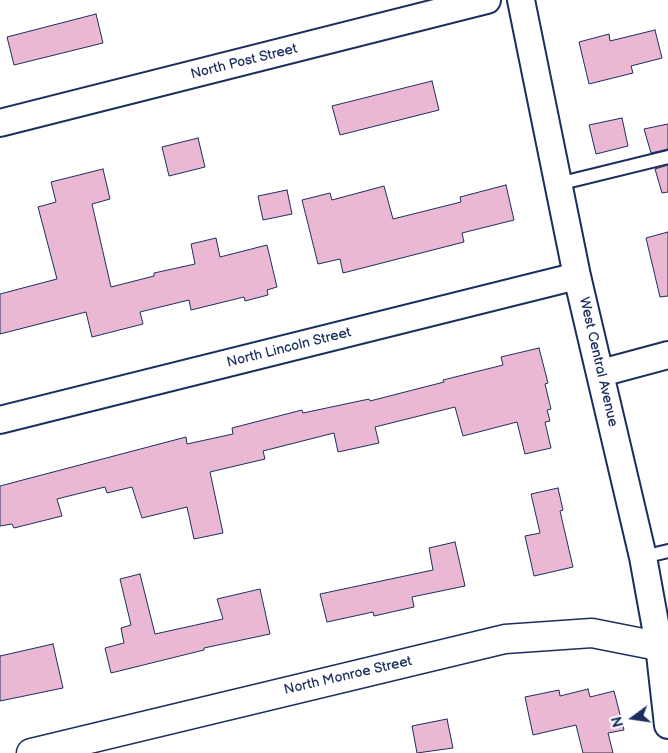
<!DOCTYPE html>
<style>
body{margin:0}
#map{position:relative;width:668px;height:753px;overflow:hidden;background:#fff;font-family:"Balsamiq Sans",sans-serif}
canvas{display:block}
.north{position:absolute;left:608px;top:693px;width:50px;height:50px;-webkit-text-stroke:4px #fff;paint-order:stroke;rotate:256deg;font-size:14px;font-weight:700;line-height:20px;text-align:center;color:#1b2f5e}
.north::after{content:'';display:block;margin:auto;width:18px;height:22px;background:#1b2f5e;clip-path:polygon(50% 0,100% 100%,50% 72%,0 100%)}
</style>
<div id="map">
<canvas width="668" height="753"></canvas>
<div class="north">N</div>
</div>
<script>
const g = document.querySelector('canvas').getContext('2d');
g.lineJoin = 'round';
function paint(path, color) {
  g.fillStyle = color;
  g.fill(path, 'evenodd');
}
function shape(rows) {
  const path = new Path2D();
  for (const r of rows) {
    path.moveTo(r[0], r[1]);
    for (let i = 2; i < r.length; i += 2) path.lineTo(r[i], r[i + 1]);
  }
  return path;
}
function trace(path, color, width, dash) {
  g.strokeStyle = color;
  g.lineWidth = width;
  g.lineCap = dash ? 'butt' : 'round';
  g.setLineDash(dash || []);
  g.stroke(path);
}
function drawText(font, color, halo, rows, align = 'center') {
  g.font = font + ' "Balsamiq Sans",sans-serif';
  g.lineWidth = 4;
  g.setLineDash([]);
  g.textBaseline = 'middle';
  g.strokeStyle = halo;
  g.fillStyle = color;
  for (const [text, x, y, turn = 0] of rows) {
    g.save();
    g.translate(x, y);
    g.rotate((+turn || 0) * Math.PI / 180);
    g.textAlign = isNaN(turn) ? turn : align;
    if (halo) g.strokeText(text, 0, 0);
    g.fillText(text, 0, 0);
    g.restore();
  }
}
const building = shape([
 [96,14,103,43,14,65,7,37,96,14],
 [655,30,662,58,631,66,633,73,589,84,579,42,609,34,610,41,655,30],
 [432,81,439,110,340,135,332,106,432,81],
 [622,118,628,146,596,154,589,125,622,118],
 [668,124,668,149,651,153,644,129,668,124],
 [198,138,205,167,169,176,162,147,198,138],
 [668,165,668,192,662,193,655,169,668,165],
 [103,169,110,199,92,204,111,287,154,276,154,273,195,264,191,244,216,238,220,257,267,245,277,287,267,290,268,295,245,301,244,297,191,310,189,300,140,312,143,324,92,337,86,312,0,334,0,294,57,279,38,207,56,202,51,182,103,169],
 [506,185,514,220,462,233,464,242,343,273,340,259,318,264,302,200,330,193,332,200,384,186,393,219,461,202,460,197,506,185],
 [287,190,292,214,263,220,258,196,287,190],
 [668,232,668,296,660,297,646,238,668,232],
 [539,348,548,383,545,384,551,409,547,410,550,421,545,422,551,448,525,454,517,422,463,436,455,407,375,427,379,443,338,452,334,433,263,451,265,459,210,472,223,533,194,539,187,507,142,518,132,487,107,493,105,487,57,499,62,516,14,528,12,524,0,526,0,486,186,437,187,444,233,434,232,428,302,410,303,413,369,399,370,401,444,382,443,380,503,365,501,357,539,348],
 [558,488,563,510,560,511,573,567,534,576,525,536,540,533,531,494,558,488],
 [455,542,465,586,412,597,414,607,374,616,373,612,327,622,320,594,433,570,429,548,455,542],
 [140,574,155,634,223,619,217,599,260,589,270,634,204,648,204,650,111,673,105,648,124,643,121,628,131,625,120,579,140,574],
 [53,644,63,688,0,701,0,656,53,644],
 [588,689,590,697,614,691,624,730,608,733,613,753,583,753,576,725,533,735,525,697,559,690,560,696,588,689],
 [447,719,453,748,417,753,412,726,447,719]
]);
const service = shape([
 [558,184,668,157],
 [643,557,668,551]
]);
const minor = shape([
 [521,0,577,276,643,557,659,645,668,725],
 [0,123,487,0],
 [601,373,668,355],
 [0,420,577,276]
]);
const secondary = shape([
 [31,753,505,639,592,633,668,648]
]);
const streetNames = [
 ["North Post Street",244,62,-14],
 ["North Lincoln Street",289,348,-14],
 ["West Central Avenue",598,362,77],
 ["North Monroe Street",348,676,-13]
];
paint(building, '#ebb8d4');
trace(building, '#1b2f5e', 1);
trace(service, '#1b2f5e', 16);
trace(minor, '#1b2f5e', 30);
trace(secondary, '#1b2f5e', 31);
trace(service, '#fff', 12);
trace(minor, '#fff', 26);
trace(secondary, '#fff', 28);
drawText('14px', '#1b2f5e', '#fff', streetNames);
</script>
